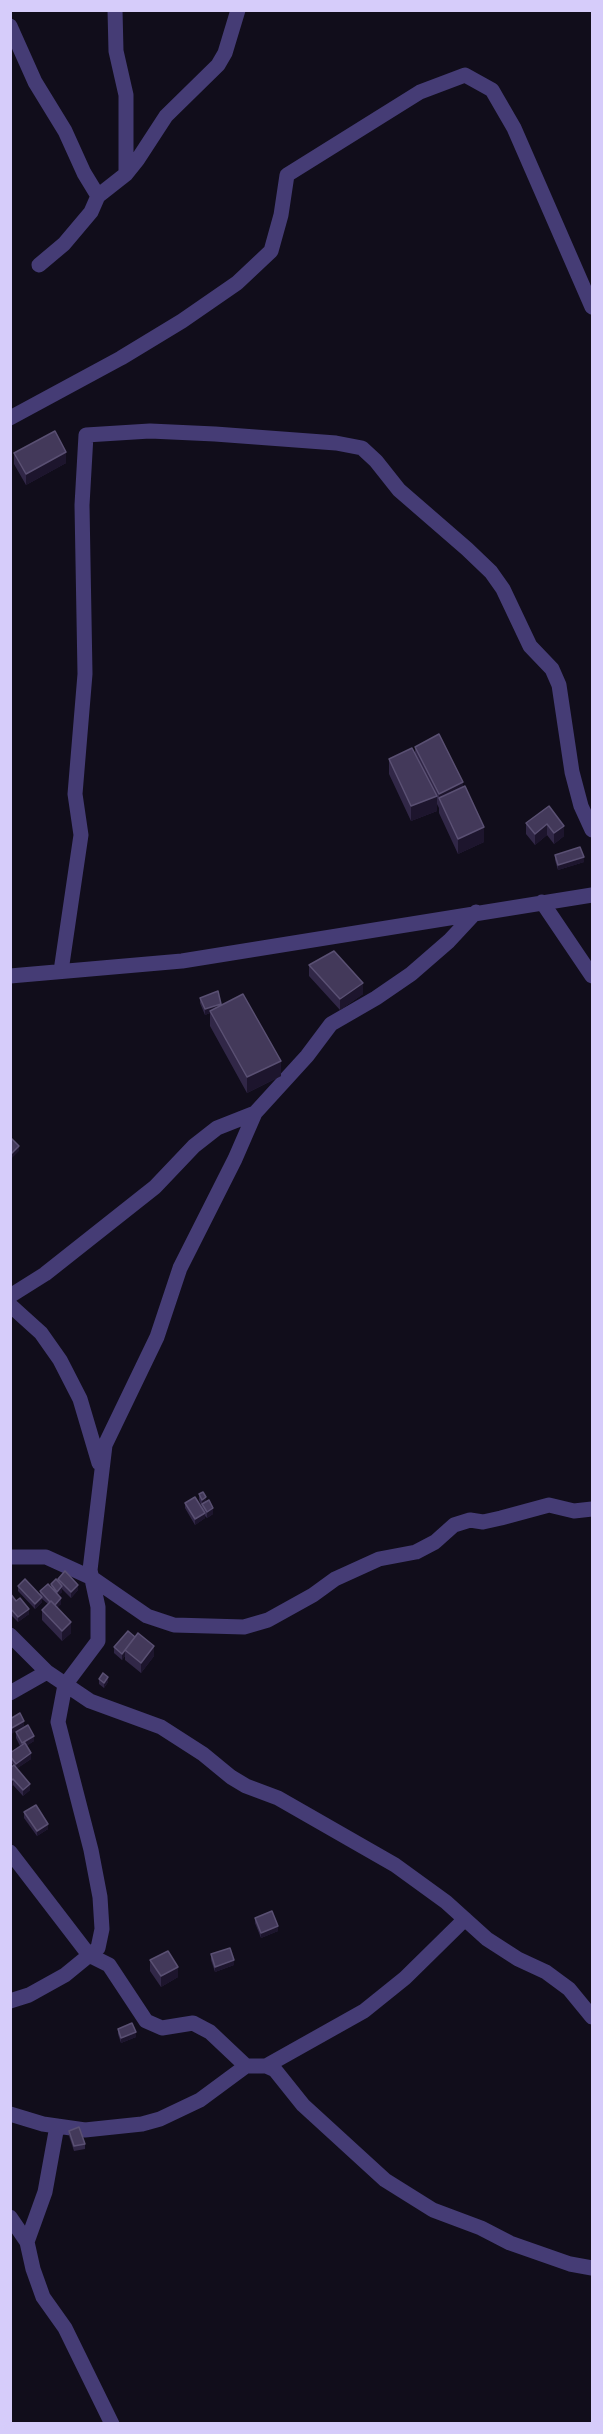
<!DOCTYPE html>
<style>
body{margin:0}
#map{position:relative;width:603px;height:2434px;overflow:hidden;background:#110d1b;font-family:Helvetica,sans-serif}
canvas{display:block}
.frame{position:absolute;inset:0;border:12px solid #d6ccfa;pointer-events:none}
</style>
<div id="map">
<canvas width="603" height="2434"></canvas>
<div class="frame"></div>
</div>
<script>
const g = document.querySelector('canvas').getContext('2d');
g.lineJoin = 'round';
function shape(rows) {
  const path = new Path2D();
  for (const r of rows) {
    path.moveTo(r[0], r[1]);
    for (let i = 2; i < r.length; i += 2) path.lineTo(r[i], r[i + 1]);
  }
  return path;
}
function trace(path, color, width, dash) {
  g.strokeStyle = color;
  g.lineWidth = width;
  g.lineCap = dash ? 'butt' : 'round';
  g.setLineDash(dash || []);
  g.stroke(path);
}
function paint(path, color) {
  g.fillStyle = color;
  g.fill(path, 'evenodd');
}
const minor = shape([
 [115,10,116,51,126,95,126,174],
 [10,26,35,82,65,131,84,173,98,196],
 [39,265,64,244,91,212,98,196,126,174,138,159,166,116,218,65,225,53,238,10],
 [10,418,121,358,182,321,237,283,271,251,281,215,287,175,420,92,465,75,492,90,514,128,592,307],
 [542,902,592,976],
 [61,971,81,835,75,794,85,674,82,505,86,435,150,431,215,434,336,443,362,448,376,461,399,490,467,549,491,572,503,589,530,646,552,669,559,685,572,772,581,806,592,830],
 [10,976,182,961,592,895],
 [10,1296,45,1274,155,1187,194,1146,217,1128,255,1113],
 [10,1305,41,1333,60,1360,80,1399,99,1463],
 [10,1557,46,1557,92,1578,147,1616,174,1625,244,1627,268,1620,313,1595,335,1579,379,1559,416,1552,435,1542,454,1525,470,1520,483,1522,501,1518,549,1505,574,1511,592,1509],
 [10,1635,47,1672,90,1701,161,1727,203,1754,231,1777,246,1786,278,1798,395,1865,446,1902,487,1939,518,1959,546,1972,569,1989,592,2017],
 [10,1693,47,1672],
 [10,1852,89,1955,109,1965,146,2021,162,2028,193,2023,210,2032,246,2066,266,2066,275,2070,303,2105,385,2180,433,2210,481,2228,510,2243,570,2264,592,2268],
 [10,2001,29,1995,65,1975,98,1948,102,1929,100,1897,91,1850,58,1722,65,1685,98,1641,98,1607,90,1570,105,1445,157,1337,180,1268,235,1159,255,1113,307,1056,331,1024,376,998,411,974,449,941,476,912],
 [266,2066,364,2011,405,1978,465,1919],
 [10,2114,43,2124,85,2130,142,2124,160,2119,200,2100,246,2066],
 [10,2217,27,2242,33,2269,43,2297,65,2328,112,2424],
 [27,2242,45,2192,57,2126]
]);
const wall = shape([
 [14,453,66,463,26,485,14,464],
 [415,747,463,786,484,842,458,854,439,813,439,808,437,804,437,811,411,821,389,774,389,759,415,753],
 [549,806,564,836,554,844,547,835,535,845,526,834,526,823],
 [555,855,584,862,558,870,555,860],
 [309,965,363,994,340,1010,309,976],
 [200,998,221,1006,281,1076,247,1093,210,1026,210,1013,205,1015,200,1003],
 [199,1494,206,1501,213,1514,207,1518,205,1516,205,1518,195,1525,185,1508,185,1503,202,1507,199,1500],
 [58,1579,78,1590,71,1598,62,1589,62,1592,58,1595,61,1604,57,1607,71,1633,62,1641,42,1620,42,1610,48,1604,42,1599,42,1602,35,1609,18,1591,18,1586,40,1595,40,1591,51,1587,51,1584,58,1581],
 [10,1593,29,1614,18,1622,10,1614],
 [135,1637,154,1656,141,1673,125,1660,125,1656,122,1660,114,1653,114,1647],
 [99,1679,108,1682,104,1688,99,1684],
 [16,1732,34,1741,26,1746,31,1759,16,1769,30,1790,23,1796,13,1785,10,1787,13,1765,10,1761,10,1753,20,1746,16,1738],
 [24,1812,48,1829,37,1836,24,1818],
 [255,1918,278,1931,261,1938,255,1923],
 [211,1954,234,1965,215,1972,211,1960],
 [150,1960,178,1977,161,1987,150,1971],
 [118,2029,136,2037,121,2043,118,2034],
 [69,2131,85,2144,85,2149,74,2151,69,2136]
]);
const shadedWall = shape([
 [66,452,66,463,26,485,26,474],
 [463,782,463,798,439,800,439,794],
 [437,796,437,811,411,821,411,806],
 [547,824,547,835,535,845,535,834],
 [564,826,564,836,554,844,554,833],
 [484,827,484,842,458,854,458,839],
 [584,857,584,862,558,870,558,865],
 [363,983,363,994,340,1010,340,999],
 [221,1004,221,1010,210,1011,210,1013,205,1015,205,1009],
 [281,1061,281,1076,247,1093,247,1077],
 [19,1146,19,1151,11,1159,11,1154],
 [206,1497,206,1502,202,1505,202,1500],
 [213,1508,213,1514,207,1518,207,1512],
 [205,1513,205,1518,195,1525,195,1519],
 [78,1585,78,1590,71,1598,71,1592],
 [62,1586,62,1592,57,1597,57,1592],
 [42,1597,42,1602,35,1609,35,1604],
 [61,1598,61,1604,54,1611,54,1605],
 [29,1609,29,1614,18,1622,18,1617],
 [71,1622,71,1633,62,1641,62,1631],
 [154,1646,154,1656,141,1673,141,1663],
 [125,1651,125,1656,122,1660,122,1654],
 [108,1677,108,1682,104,1688,104,1683],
 [24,1721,24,1726,10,1735,10,1729],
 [34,1736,34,1741,22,1749,22,1743],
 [31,1753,31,1759,16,1769,16,1764],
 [13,1779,13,1785,10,1787,10,1782],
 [30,1784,30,1790,23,1796,23,1790],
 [48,1824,48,1829,37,1836,37,1831],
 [278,1926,278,1931,261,1938,261,1933],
 [234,1960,234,1965,215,1972,215,1967],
 [178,1967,178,1977,161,1987,161,1976],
 [136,2032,136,2037,121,2043,121,2038]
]);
const building = shape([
 [55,431,66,452,26,474,14,453,55,431],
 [439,734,463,782,439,794,415,747,439,734],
 [412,748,437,796,411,806,389,759,412,748],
 [465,786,484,827,458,839,439,798,465,786],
 [549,806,564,826,554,833,547,824,535,834,526,823,549,806],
 [580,847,584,857,558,865,555,855,580,847],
 [334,951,363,983,340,999,309,965,334,951],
 [218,991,221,1004,205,1009,200,998,218,991],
 [243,994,281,1061,247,1077,210,1011,243,994],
 [10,1137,19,1146,11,1154,10,1153,10,1137],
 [203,1492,206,1497,202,1500,199,1494,203,1492],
 [195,1497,205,1513,195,1519,185,1503,195,1497],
 [209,1500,213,1508,207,1512,202,1504,209,1500],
 [65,1571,78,1585,71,1592,58,1579,65,1571],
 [25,1579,42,1597,35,1604,18,1586,25,1579],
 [56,1579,62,1586,57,1592,51,1584,56,1579],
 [48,1584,61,1598,55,1605,51,1601,50,1602,40,1591,48,1584],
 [10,1593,16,1601,20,1598,29,1609,18,1617,10,1608,10,1593],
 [51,1601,71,1622,62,1631,42,1610,51,1601],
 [128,1631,135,1637,122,1654,114,1647,128,1631],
 [138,1633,154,1646,141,1663,125,1650,138,1633],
 [103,1673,108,1677,104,1683,99,1679,103,1673],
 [20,1713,24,1721,10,1729,10,1719,20,1713],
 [28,1725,34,1736,22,1743,16,1732,28,1725],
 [25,1743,31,1753,16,1764,10,1756,10,1753,25,1743],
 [14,1765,30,1784,23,1790,13,1779,10,1782,10,1768,14,1765],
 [36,1805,48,1824,37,1831,24,1812,36,1805],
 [272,1911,278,1926,261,1933,255,1918,272,1911],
 [230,1948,234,1960,215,1967,211,1954,230,1948],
 [168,1951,178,1967,161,1976,150,1960,168,1951],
 [132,2023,136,2032,121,2038,118,2029,132,2023],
 [79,2127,85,2144,74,2146,69,2131,79,2127]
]);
trace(minor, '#453c75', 15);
paint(wall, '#312747');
paint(shadedWall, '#1d152d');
paint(building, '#43395a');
trace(building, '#5a5073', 1.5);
</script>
